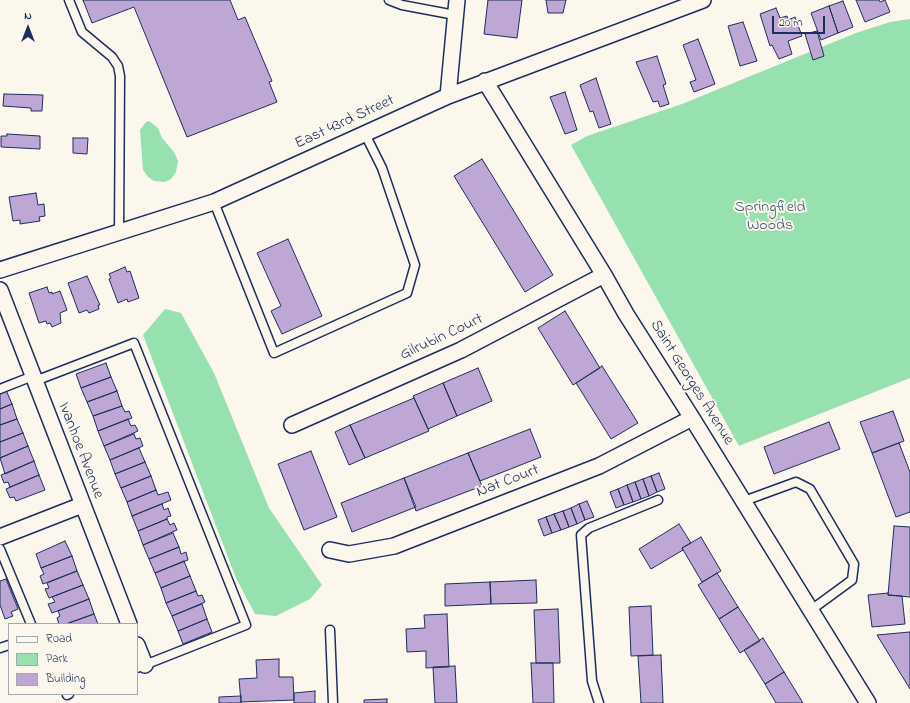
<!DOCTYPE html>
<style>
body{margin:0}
#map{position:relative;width:910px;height:703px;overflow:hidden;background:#fbf7ec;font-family:"Indie Flower",sans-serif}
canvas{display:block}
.legend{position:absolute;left:8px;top:623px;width:130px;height:72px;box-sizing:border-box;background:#fbf7ec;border:1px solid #a1a7b3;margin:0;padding:5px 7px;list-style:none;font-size:12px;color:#1b2f5e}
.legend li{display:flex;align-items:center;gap:8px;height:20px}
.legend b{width:20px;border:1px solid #a1a7b3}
.north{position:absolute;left:8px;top:8px;width:40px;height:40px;-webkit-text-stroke:3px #fbf7ec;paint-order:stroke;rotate:0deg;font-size:11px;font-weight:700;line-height:16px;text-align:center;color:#1b2f5e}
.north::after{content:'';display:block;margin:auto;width:14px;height:18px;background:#1b2f5e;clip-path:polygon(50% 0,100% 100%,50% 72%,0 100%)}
.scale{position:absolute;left:772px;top:16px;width:53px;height:18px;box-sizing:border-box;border:2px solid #1b2f5e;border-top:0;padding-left:5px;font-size:12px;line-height:14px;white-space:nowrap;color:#1b2f5e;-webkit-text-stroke:3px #fbf7ec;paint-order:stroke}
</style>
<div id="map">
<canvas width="910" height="703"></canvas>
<ul class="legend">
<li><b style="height:5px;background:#fbf7ec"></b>Road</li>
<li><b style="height:11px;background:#97e0af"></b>Park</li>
<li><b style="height:11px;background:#bfa7d5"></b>Building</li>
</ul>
<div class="north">N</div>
<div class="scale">20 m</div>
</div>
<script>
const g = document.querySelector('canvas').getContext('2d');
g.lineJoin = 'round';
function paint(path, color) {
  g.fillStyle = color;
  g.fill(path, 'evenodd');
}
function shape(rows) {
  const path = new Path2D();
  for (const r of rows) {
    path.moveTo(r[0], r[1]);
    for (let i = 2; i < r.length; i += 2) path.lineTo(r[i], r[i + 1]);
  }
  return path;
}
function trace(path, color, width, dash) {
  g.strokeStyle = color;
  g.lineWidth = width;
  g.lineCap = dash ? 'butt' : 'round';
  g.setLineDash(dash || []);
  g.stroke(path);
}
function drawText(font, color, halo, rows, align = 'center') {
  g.font = font + ' "Indie Flower",sans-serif';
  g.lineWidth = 4;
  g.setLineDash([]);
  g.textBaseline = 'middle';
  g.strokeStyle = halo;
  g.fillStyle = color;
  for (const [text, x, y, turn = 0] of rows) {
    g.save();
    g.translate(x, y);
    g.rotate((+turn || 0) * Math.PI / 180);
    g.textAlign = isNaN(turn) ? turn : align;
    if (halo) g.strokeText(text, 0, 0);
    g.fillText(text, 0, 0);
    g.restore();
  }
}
const green = shape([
 [910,19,910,378,739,446,571,145,587,136,682,104,856,33,890,22],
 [149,121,158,128,162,138,174,152,178,161,176,172,171,179,165,182,154,181,148,177,143,170,140,130,146,122],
 [165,309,181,313,214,373,269,508,322,585,310,599,276,616,255,614,236,578,143,335]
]);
const building = shape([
 [83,0,230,0,238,20,245,17,272,81,269,82,277,102,187,137,134,7,92,23,83,0],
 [488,0,522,0,517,38,484,34,488,0],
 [546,0,566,0,563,13,548,13,546,0],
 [856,0,879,0,880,2,885,0,890,12,865,22,856,0],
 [843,1,853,27,838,33,829,6,843,1],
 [829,6,838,33,821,40,811,13,829,6],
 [776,8,780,18,787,16,788,20,795,17,802,36,788,41,792,54,779,59,772,45,770,46,760,14,776,8],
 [743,22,757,61,740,66,728,26,743,22],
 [817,31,824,56,813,60,805,34,817,31],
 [698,39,715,84,694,92,690,82,696,80,683,45,698,39],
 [657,56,666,84,663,85,669,104,660,107,658,101,653,102,636,62,657,56],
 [596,78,611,124,599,128,593,111,590,112,580,85,596,78],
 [565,92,577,130,565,134,550,97,565,92],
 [4,94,43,95,42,111,31,111,31,108,3,106,4,94],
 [7,134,40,136,40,149,1,147,1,136,7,136,7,134],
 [73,138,88,138,87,154,73,153,73,138],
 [482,159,553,275,525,292,454,176,482,159],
 [36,193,38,205,44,204,45,216,39,217,40,221,20,224,20,220,13,221,9,197,36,193],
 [288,239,322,316,282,334,271,311,281,306,257,253,288,239],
 [125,267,127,272,130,271,139,298,128,302,127,299,118,303,109,279,111,278,109,274,125,267],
 [87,276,100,305,98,305,99,309,89,313,87,310,79,313,68,283,87,276],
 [47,287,49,293,52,292,52,294,60,291,67,310,60,313,61,323,52,327,50,323,47,324,46,321,39,323,29,293,47,287],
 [565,311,600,368,573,385,538,328,565,311],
 [106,363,111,377,81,388,76,374,106,363],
 [602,366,638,423,611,439,576,383,602,366],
 [478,368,492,401,457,416,443,383,478,368],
 [111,377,117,391,87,402,81,388,111,377],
 [443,383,457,416,428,429,413,396,443,383],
 [6,390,12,404,0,409,0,392,6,390],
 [117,391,122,406,93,416,87,402,117,391],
 [414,398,429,431,365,458,350,425,414,398],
 [12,404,17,419,0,425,0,409,12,404],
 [122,406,125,412,129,411,132,418,98,431,93,416,122,406],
 [893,411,904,441,872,453,860,422,893,411],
 [17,419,23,433,0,442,0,425,17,419],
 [128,419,131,426,135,425,138,431,104,446,98,431,128,419],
 [829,422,840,449,774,474,764,447,829,422],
 [350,425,365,458,349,465,335,432,350,425],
 [530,429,541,457,480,481,468,453,530,429],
 [23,433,28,446,0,458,0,442,23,433],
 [134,434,136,439,140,438,143,446,110,460,104,446,134,434],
 [899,443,910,472,910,512,896,517,872,453,899,443],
 [28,446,34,461,5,474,0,458,28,446],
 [139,448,145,462,115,474,110,460,139,448],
 [311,451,337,517,304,530,278,464,311,451],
 [468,453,482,486,416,511,404,478,468,453],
 [34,461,39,475,10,487,8,482,4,483,1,475,34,461],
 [145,462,151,476,121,488,115,474,145,462],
 [659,473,665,489,657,492,651,476,659,473],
 [39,475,45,490,16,501,14,497,10,498,6,489,39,475],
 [151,476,156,490,127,502,121,488,151,476],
 [651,476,657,492,649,496,643,479,651,476],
 [404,478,416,507,352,532,341,503,404,478],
 [643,479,649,496,641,499,635,482,643,479],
 [635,482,641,499,633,502,627,485,635,482],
 [627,485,633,502,624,505,618,489,627,485],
 [618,489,624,505,616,508,610,492,618,489],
 [156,490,158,495,168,492,171,500,132,516,127,502,156,490],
 [587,501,594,517,585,520,579,504,587,501],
 [162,504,164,510,168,508,171,516,167,517,167,519,138,531,132,516,162,504],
 [579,504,585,520,577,524,571,508,579,504],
 [571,508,577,524,569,527,563,511,571,508],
 [563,511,569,527,561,530,554,514,563,511],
 [554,514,561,530,552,533,546,517,554,514],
 [546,517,552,533,544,536,538,520,546,517],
 [167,519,170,525,174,523,177,530,143,545,138,531,167,519],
 [679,524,691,543,682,548,683,550,651,569,639,549,679,524],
 [894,526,910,527,910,597,888,595,894,526],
 [173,533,179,547,149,559,143,545,173,533],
 [701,537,721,571,702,582,682,548,701,537],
 [65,541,72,556,41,568,36,554,65,541],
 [179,547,181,554,186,552,188,560,155,573,149,559,179,547],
 [72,556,77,571,43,584,40,576,44,574,41,568,72,556],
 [184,561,190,576,161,588,155,573,184,561],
 [77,571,83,585,49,598,45,589,49,588,47,583,77,571],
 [717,573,738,607,719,619,698,585,717,573],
 [190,576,196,591,166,603,161,588,190,576],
 [6,579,18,609,11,612,13,616,5,619,0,605,0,581,6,579],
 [536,580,537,603,491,604,490,582,536,580],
 [490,582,491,604,445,606,445,584,490,582],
 [83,585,89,599,52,613,48,604,55,602,52,597,83,585],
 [196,591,198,596,202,595,205,602,172,616,166,603,196,591],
 [888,593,888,595,902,596,905,624,872,627,868,595,888,593],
 [89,599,94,614,66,624,59,624,57,618,60,616,58,611,89,599],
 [202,604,207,619,178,631,172,616,202,604],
 [651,606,653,655,631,656,629,607,651,606],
 [738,607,760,641,740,653,719,619,738,607],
 [558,609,560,663,536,663,534,610,558,609],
 [94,614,98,624,66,624,94,614],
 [447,614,449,667,426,668,426,651,407,652,406,629,425,628,424,615,447,614],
 [207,619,212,632,183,644,178,631,207,619],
 [910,632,910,689,877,635,910,632],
 [763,638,784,672,765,684,744,650,763,638],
 [661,655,663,703,641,703,638,656,661,655],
 [279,659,279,677,293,677,294,700,241,702,239,679,257,678,256,660,279,659],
 [531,663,553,663,554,703,533,703,531,663],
 [455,666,457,703,435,703,433,667,455,666],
 [784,672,803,703,776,703,765,684,784,672],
 [315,691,315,703,294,703,294,693,315,691],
 [241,696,241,703,219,703,219,697,241,696],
 [387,699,387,703,364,703,364,700,387,699]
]);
const service = shape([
 [69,0,82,32,112,57,118,66,120,76,119,233],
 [389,0,402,5,455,15],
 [214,202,274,353,407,293,415,265,382,168,365,134],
 [35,381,134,343,246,625,137,668],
 [0,389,33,376],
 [744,501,796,482,810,489,854,564,852,580,811,610],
 [0,549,31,624],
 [330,630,333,703],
 [0,648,9,645],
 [67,695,69,694],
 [599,703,592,681,581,535,589,528,658,500]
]);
const minor = shape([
 [485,81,604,275,626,314,692,418,868,703],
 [448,96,457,0],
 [0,270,214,202,448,96,703,0],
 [0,290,129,624],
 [292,425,461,350,604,275],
 [0,537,82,505],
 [330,550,349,554,394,546,599,466,692,418],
 [137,645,145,665]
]);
const streetNames = [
 ["East 43rd Street",345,123,-25],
 ["Gilrubin Court",442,338,-25],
 ["Saint Georges Avenue",691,383,58],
 ["Ivanhoe Avenue",80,451,69],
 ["Nat Court",508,482,-21]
];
const parkNames = [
 ["Springfield",770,208],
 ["Woods",770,226]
];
paint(green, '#97e0af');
paint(building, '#bfa7d5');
trace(building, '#1b2f5e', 1);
trace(service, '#1b2f5e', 11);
trace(minor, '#1b2f5e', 18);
trace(service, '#fbf7ec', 8);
trace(minor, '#fbf7ec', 15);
drawText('16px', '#1b2f5e', '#fbf7ec', streetNames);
drawText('16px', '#3a5b72', '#fbf7ec', parkNames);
</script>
